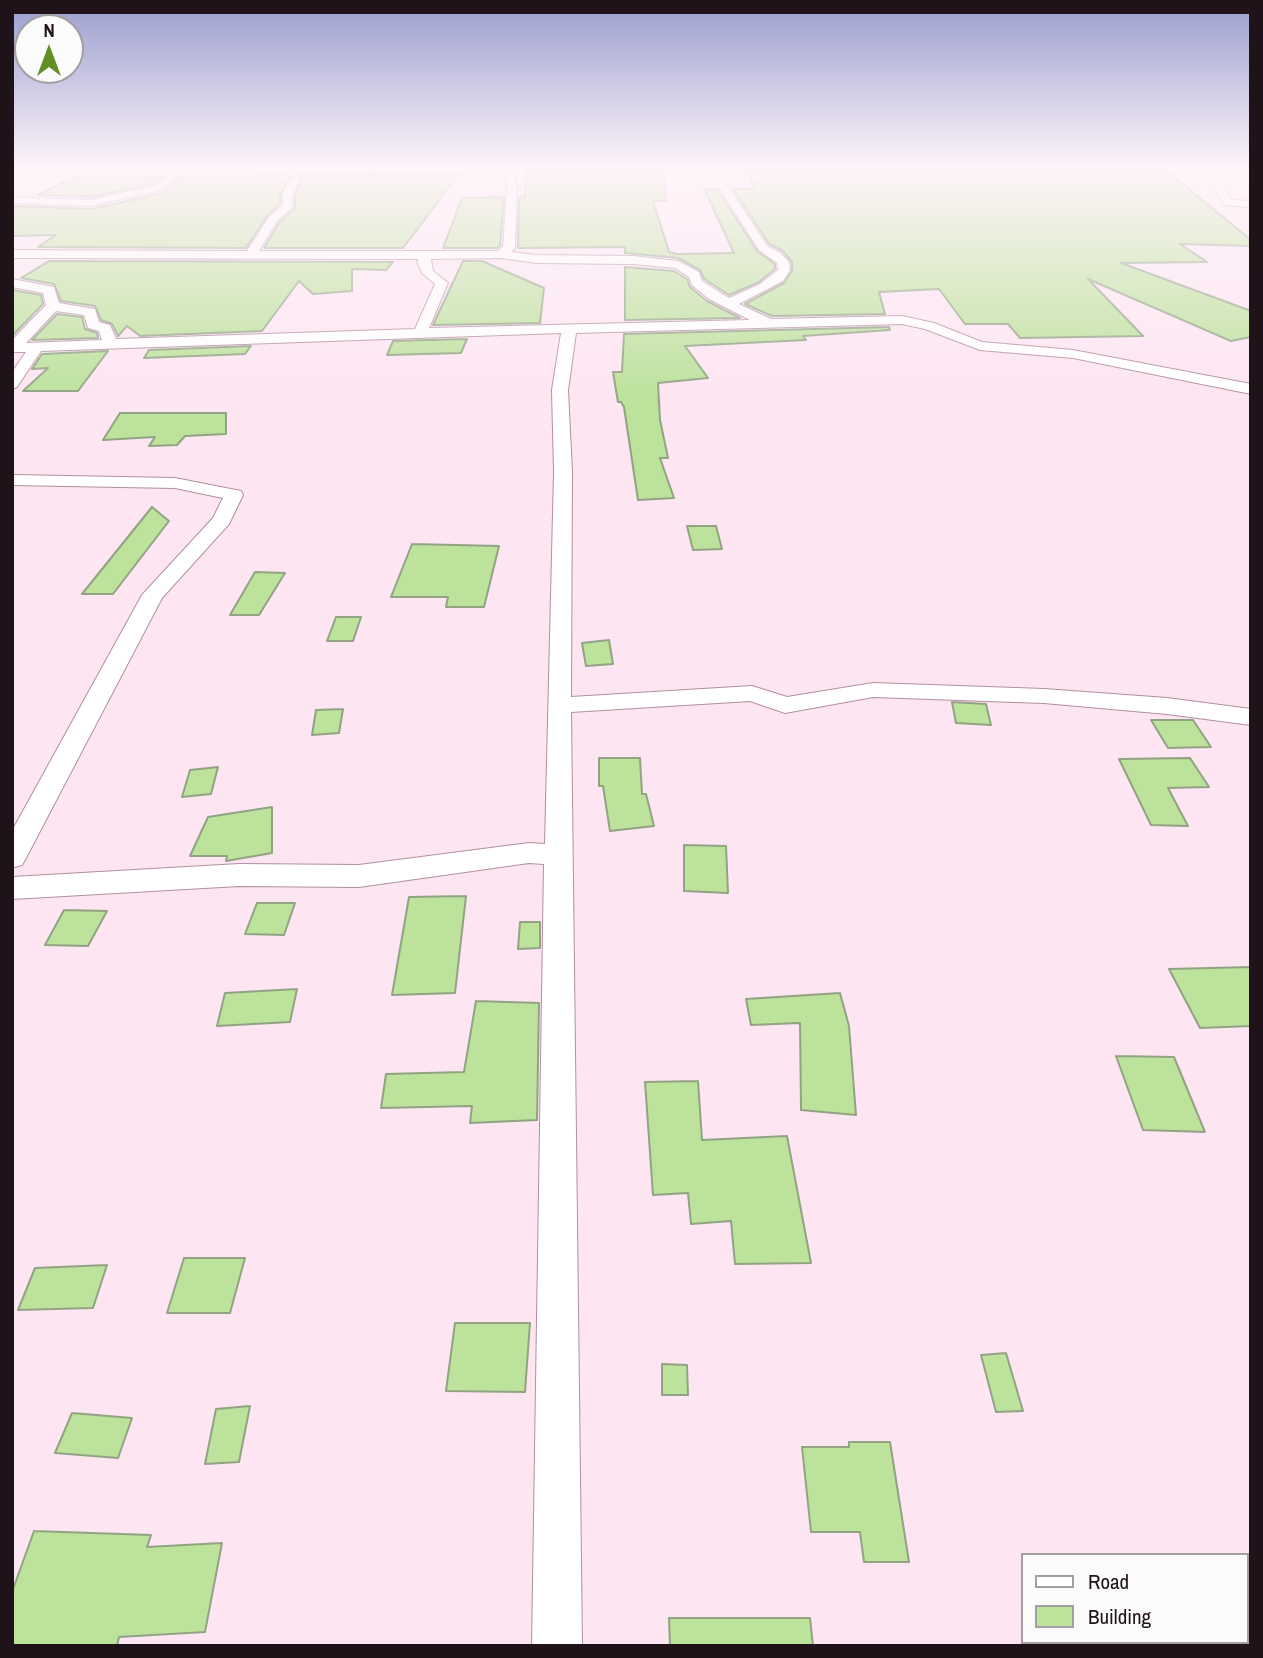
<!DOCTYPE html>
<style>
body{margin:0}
#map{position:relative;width:1263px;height:1658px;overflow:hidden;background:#fde6f2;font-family:"Archivo Narrow",sans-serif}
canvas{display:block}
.frame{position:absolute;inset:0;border:14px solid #1f1219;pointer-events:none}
.legend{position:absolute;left:1021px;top:1553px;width:228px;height:91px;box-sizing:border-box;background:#fbfbfb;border:2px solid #a39ea1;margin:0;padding:9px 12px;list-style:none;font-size:21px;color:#1f1219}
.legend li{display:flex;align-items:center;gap:14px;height:35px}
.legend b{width:35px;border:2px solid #a39ea1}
.north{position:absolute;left:14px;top:14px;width:70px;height:70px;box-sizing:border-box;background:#fbfbfb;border:2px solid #a39ea1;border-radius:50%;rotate:0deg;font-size:19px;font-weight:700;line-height:28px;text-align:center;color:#1f1219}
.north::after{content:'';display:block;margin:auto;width:24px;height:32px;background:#609025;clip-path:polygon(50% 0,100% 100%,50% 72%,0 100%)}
</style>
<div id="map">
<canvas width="1263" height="1658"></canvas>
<div class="frame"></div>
<ul class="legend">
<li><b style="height:9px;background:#fff"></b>Road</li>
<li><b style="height:19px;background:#bce29b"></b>Building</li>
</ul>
<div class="north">N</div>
</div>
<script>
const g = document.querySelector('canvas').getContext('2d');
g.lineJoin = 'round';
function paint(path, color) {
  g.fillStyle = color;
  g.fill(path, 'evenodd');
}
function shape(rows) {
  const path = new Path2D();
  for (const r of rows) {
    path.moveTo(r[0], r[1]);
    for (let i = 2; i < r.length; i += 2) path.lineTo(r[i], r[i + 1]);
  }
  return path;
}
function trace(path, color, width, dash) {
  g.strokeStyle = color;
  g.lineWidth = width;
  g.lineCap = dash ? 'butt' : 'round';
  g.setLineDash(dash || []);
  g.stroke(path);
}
const building = shape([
 [745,167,935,170,933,168,943,167,1162,167,1251,240,1251,246,1180,244,1207,262,1121,263,1251,311,1251,337,1231,341,1088,279,1143,336,1020,338,1008,324,965,324,939,289,879,292,885,314,772,316,745,304,784,283,792,271,792,262,783,251,769,244,733,189,755,189,745,167],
 [526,168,663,168,666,201,653,201,669,252,677,254,734,253,704,189,717,189,757,251,775,264,775,269,759,282,729,295,704,279,700,270,678,258,625,253,625,247,518,248,519,197,525,196,526,168],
 [371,172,459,174,403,248,264,248,279,223,295,208,295,196,302,180,298,175,367,176,371,172],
 [291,175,280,195,280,204,267,216,246,248,38,247,56,235,12,236,12,208,16,206,92,209,162,193,181,177,291,175],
 [74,177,162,177,153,184,91,197,38,195,74,177],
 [504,197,500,246,497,248,443,248,462,198,504,197],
 [49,261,393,262,386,270,352,269,352,291,313,294,299,281,262,331,140,336,127,326,118,336,112,324,101,320,95,306,61,301,54,284,21,278,49,261],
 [463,261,482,261,544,288,540,323,433,325,463,261],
 [625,267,674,271,687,279,690,287,707,301,740,318,625,320,625,267],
 [12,290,41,295,43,304,12,336,12,290],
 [57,314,82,317,85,329,97,333,98,338,32,340,57,314],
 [889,327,890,330,803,336,806,340,685,346,708,378,658,383,660,420,668,458,660,458,674,498,638,500,624,407,621,402,618,402,613,372,622,372,624,334,889,327],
 [467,339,461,353,387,355,393,341,467,339],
 [251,346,245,354,144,358,149,350,251,346],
 [108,351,78,391,23,391,48,368,32,369,42,354,108,351],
 [120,413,226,413,226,434,185,436,177,445,149,446,155,437,103,440,120,413],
 [152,507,169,521,113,594,82,594,152,507],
 [687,526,716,526,722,549,693,550,687,526],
 [412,544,499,546,484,607,446,607,448,597,391,597,412,544],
 [255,572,285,573,259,615,230,615,255,572],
 [336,617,361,617,353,641,327,641,336,617],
 [609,640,613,664,586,666,582,643,609,640],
 [952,702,986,704,991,725,956,723,952,702],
 [343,709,339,733,312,735,316,710,343,709],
 [1151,720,1193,720,1211,747,1168,748,1151,720],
 [599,758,640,758,642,794,646,794,654,826,610,831,603,786,599,786,599,758],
 [1190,758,1209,787,1168,788,1188,826,1151,825,1119,759,1190,758],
 [218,767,211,794,182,797,190,770,218,767],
 [272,807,272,853,226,861,227,856,190,856,208,817,272,807],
 [684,845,726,846,728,893,684,891,684,845],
 [466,896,455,993,392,995,409,897,466,896],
 [257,903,295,903,284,935,245,934,257,903],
 [64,910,107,911,88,946,45,945,64,910],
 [520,922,540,922,540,948,518,949,520,922],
 [1251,967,1251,1026,1200,1028,1169,969,1251,967],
 [297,989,290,1022,217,1026,225,993,297,989],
 [840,993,849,1026,856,1115,801,1110,800,1023,751,1025,746,999,840,993],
 [476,1001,539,1003,537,1120,470,1123,472,1106,381,1108,386,1074,464,1072,476,1001],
 [1116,1056,1174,1057,1205,1132,1143,1130,1116,1056],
 [698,1081,702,1140,787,1136,811,1263,735,1264,731,1221,691,1224,688,1193,653,1195,645,1082,698,1081],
 [184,1258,245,1258,230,1313,167,1313,184,1258],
 [107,1265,93,1308,18,1310,35,1268,107,1265],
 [455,1323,530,1323,525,1392,446,1391,455,1323],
 [1006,1353,1023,1411,996,1412,981,1355,1006,1353],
 [662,1364,687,1365,688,1395,662,1395,662,1364],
 [250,1406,239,1462,205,1464,216,1409,250,1406],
 [72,1413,132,1418,118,1458,55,1453,72,1413],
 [849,1442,890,1442,909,1562,864,1562,860,1532,811,1532,802,1447,849,1447,849,1442],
 [34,1531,151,1535,147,1547,222,1543,205,1632,119,1637,117,1646,12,1646,12,1592,34,1531],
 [669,1618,810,1618,813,1646,670,1646,669,1618]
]);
const minor = shape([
 [147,167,318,167,314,170,183,172,161,190,91,206,12,203,12,197,91,200,154,186,173,173,12,176,12,170,147,167],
 [502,167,512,167,517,185,515,248,511,252,537,255,633,256,678,261,699,272,702,281,729,298,760,284,778,270,777,263,759,250,712,177,709,167,719,167,722,177,767,246,781,253,789,262,790,270,783,281,739,304,771,319,902,316,934,323,982,342,1073,350,1251,384,1251,394,1073,358,980,350,925,329,902,324,576,333,568,390,572,472,571,697,752,686,787,697,873,683,1044,689,1167,698,1251,709,1251,725,1167,714,1044,703,873,697,785,713,750,701,571,712,582,1646,532,1646,544,864,529,863,359,887,239,886,12,899,12,877,239,864,359,865,529,843,545,844,554,472,552,390,561,333,41,351,17,387,12,389,12,372,26,352,12,352,12,340,46,305,43,293,12,287,12,279,54,287,59,303,95,309,99,322,110,325,116,339,415,329,435,284,422,273,417,261,419,259,12,258,12,250,247,251,269,217,283,205,282,196,290,179,295,176,300,179,292,196,293,206,277,221,259,251,498,251,503,247,507,185,502,167],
 [501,258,537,263,633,264,675,268,689,277,692,285,709,299,750,320,429,328,448,283,433,271,431,259,501,258],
 [56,311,84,315,88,328,99,331,102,340,26,343,56,311],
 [1197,167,1208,167,1216,173,1232,200,1251,201,1251,207,1224,205,1209,177,1197,167],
 [12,475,175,478,241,491,243,495,229,524,162,598,26,858,22,865,12,868,12,831,142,595,213,518,223,498,175,488,12,485,12,475]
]);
paint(building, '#bce29b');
trace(building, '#92a384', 2);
trace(minor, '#b28fa1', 2);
paint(minor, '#fff');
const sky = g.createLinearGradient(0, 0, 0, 400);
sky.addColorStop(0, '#9a9ece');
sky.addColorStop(0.42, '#fef4f9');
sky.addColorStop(1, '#fef4f900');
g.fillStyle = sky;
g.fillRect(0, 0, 1263, 400);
</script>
